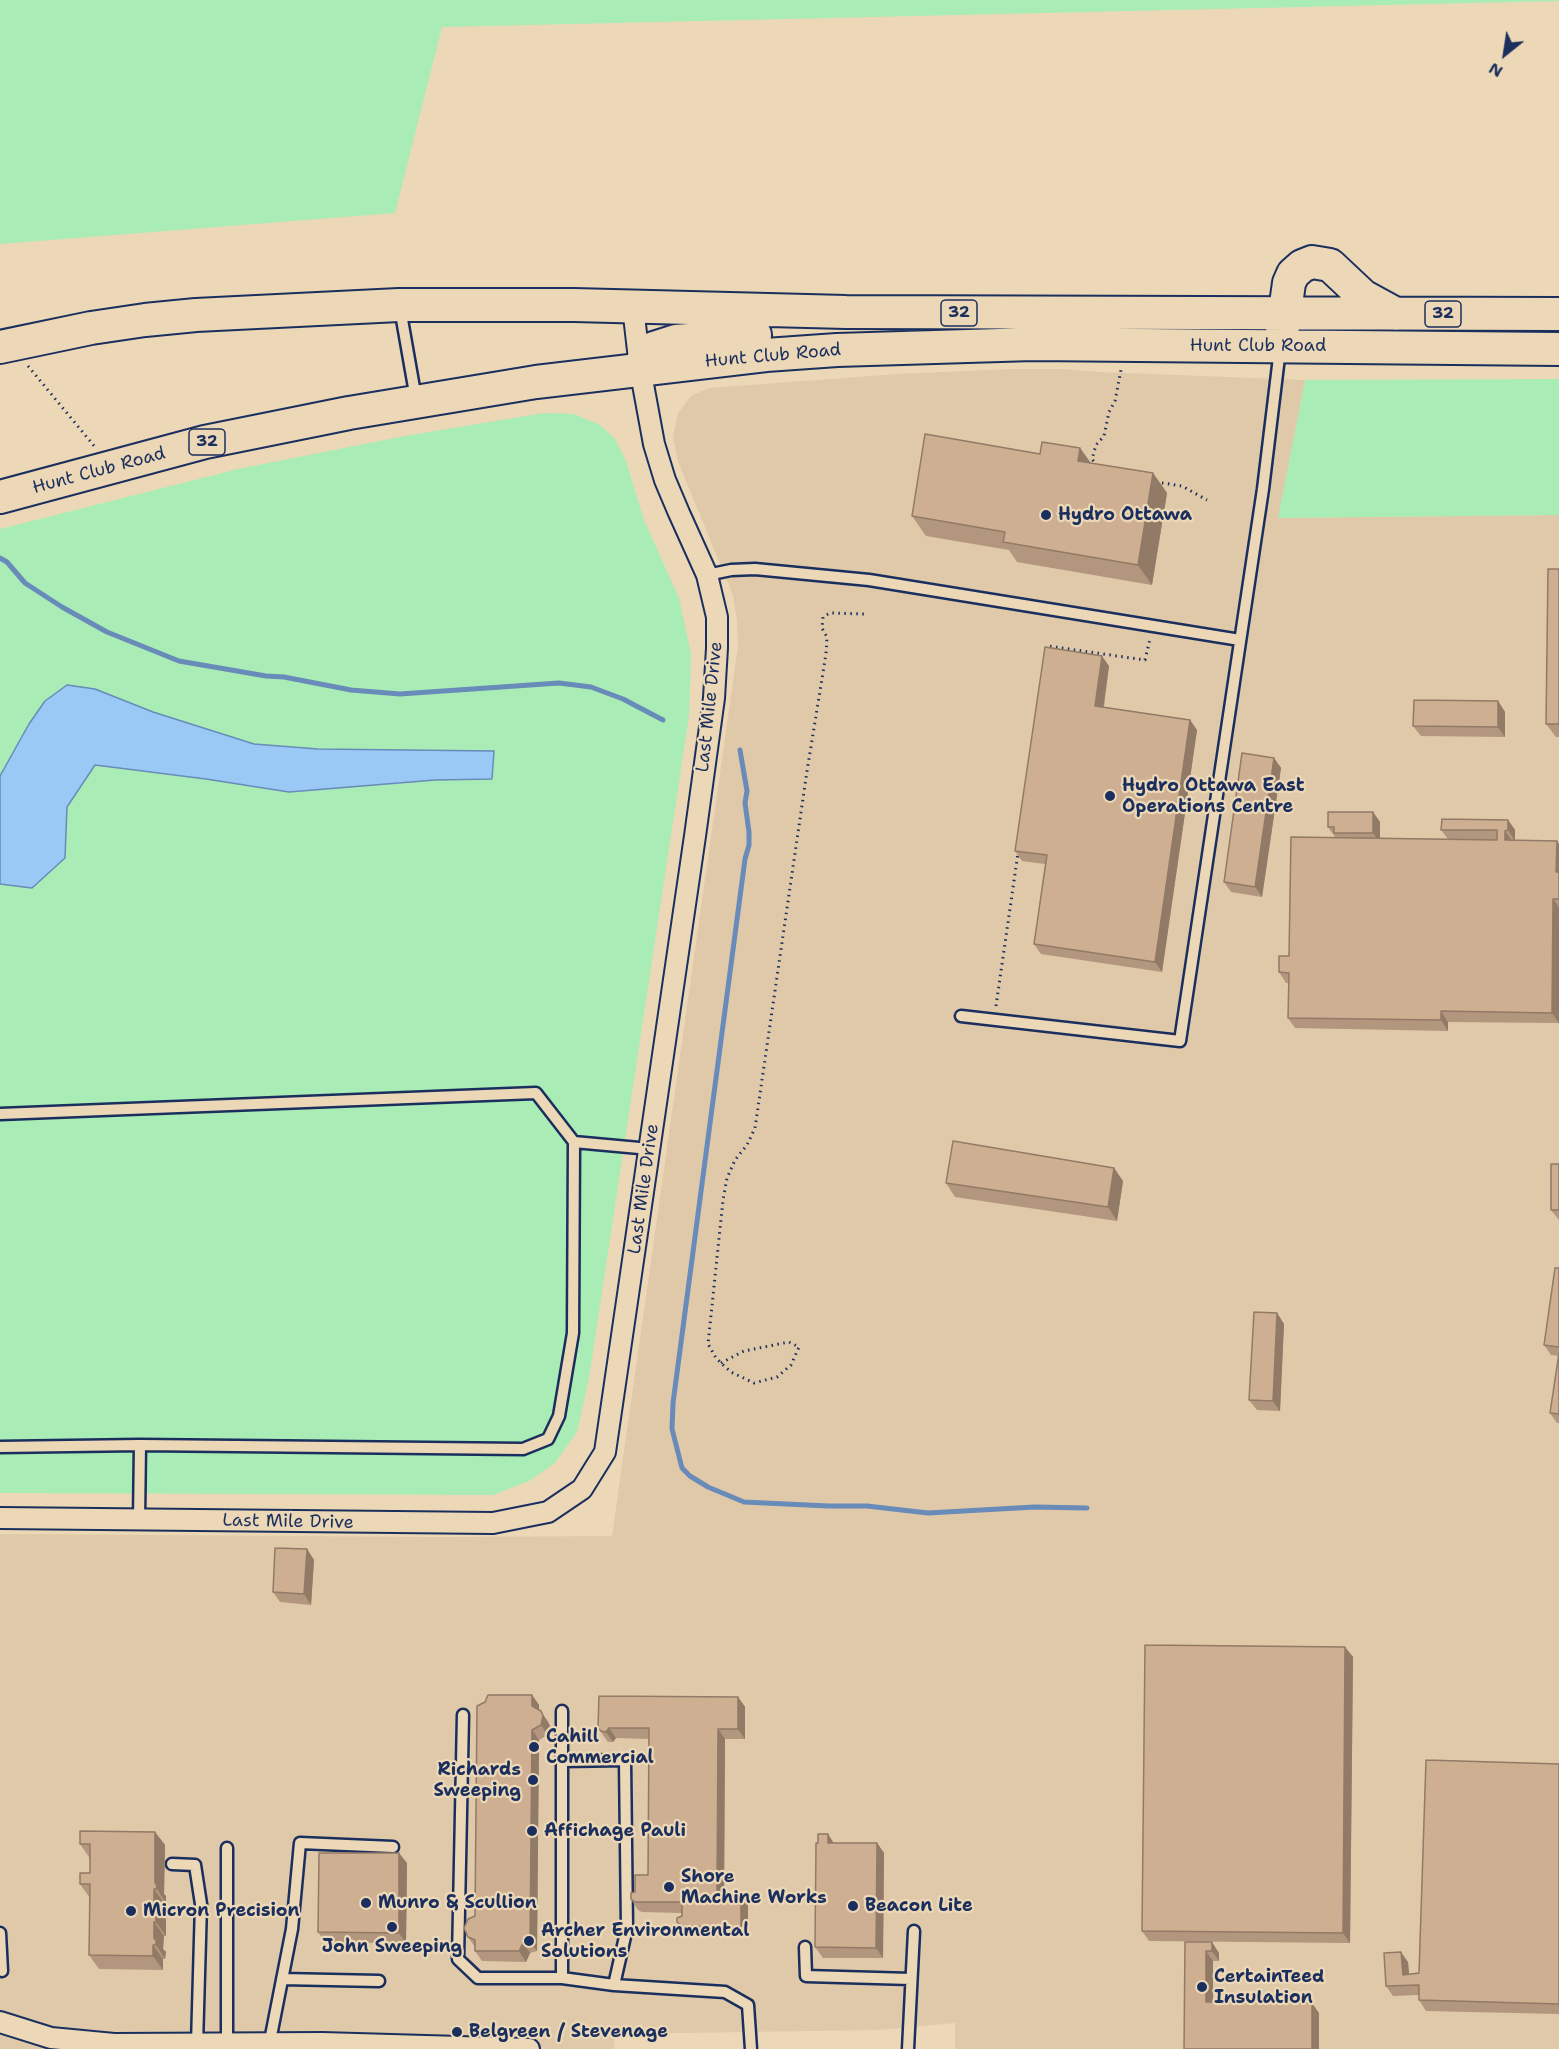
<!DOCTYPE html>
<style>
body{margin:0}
#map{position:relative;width:1559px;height:2049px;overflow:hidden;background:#ecd8b6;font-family:"Shantell Sans",sans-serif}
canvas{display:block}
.north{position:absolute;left:1475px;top:24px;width:60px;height:60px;-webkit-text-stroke:4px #ecd8b6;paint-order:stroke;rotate:210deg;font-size:16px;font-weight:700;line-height:24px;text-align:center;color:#1b2f5e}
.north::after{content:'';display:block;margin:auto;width:21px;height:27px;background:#1b2f5e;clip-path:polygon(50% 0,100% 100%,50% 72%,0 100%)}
</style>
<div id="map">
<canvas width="1559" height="2049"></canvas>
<div class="north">N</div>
</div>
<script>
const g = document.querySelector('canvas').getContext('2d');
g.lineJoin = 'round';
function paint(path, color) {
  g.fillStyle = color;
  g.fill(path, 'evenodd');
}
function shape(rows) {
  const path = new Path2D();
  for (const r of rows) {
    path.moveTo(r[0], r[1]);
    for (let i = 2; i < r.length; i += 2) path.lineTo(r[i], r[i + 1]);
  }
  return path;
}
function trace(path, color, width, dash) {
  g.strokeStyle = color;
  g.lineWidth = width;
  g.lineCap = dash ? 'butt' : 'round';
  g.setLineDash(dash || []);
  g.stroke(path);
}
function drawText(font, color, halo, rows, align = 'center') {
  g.font = font + ' "Shantell Sans",sans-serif';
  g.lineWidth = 4.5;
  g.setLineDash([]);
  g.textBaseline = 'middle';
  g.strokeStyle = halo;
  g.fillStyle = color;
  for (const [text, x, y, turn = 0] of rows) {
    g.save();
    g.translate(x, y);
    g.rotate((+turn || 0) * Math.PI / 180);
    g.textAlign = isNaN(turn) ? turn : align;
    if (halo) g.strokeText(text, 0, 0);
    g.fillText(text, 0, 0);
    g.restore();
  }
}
const built = shape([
 [1011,369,1066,369,1100,372,1305,380,1279,518,1559,515,1559,2049,955,2049,955,2023,879,2030,615,2034,614,2049,0,2049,0,1534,438,1537,612,1536,738,646,737,621,733,595,678,462,673,437,678,413,691,396,709,388,897,374]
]);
const green = shape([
 [0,0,1559,0,1559,1,442,27,395,213,0,244],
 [1559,379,1559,515,1278,518,1305,380],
 [544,413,574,414,600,425,615,439,626,461,644,520,679,598,691,654,689,716,589,1378,577,1432,555,1463,529,1481,493,1495,0,1493,0,884,32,888,65,858,67,807,94,765,206,779,289,792,435,780,491,779,494,751,318,749,254,744,153,712,95,689,29,724,0,776,0,529,238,469,405,436]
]);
const water = shape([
 [67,685,95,689,153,712,254,744,318,749,494,751,492,779,435,780,289,792,206,779,95,765,67,807,65,858,32,888,0,884,0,776,29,724,45,701,67,685]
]);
const stream = shape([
 [0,558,7,562,25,583,62,607,107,632,179,661,266,676,284,677,351,690,400,694,559,683,591,687,623,699,663,720],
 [740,750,747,791,745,803,749,832,749,845,745,859,673,1403,672,1429,682,1468,690,1476,708,1487,744,1502,828,1506,867,1506,928,1513,1035,1507,1087,1508]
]);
const path = shape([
 [28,366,95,447],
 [1097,466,1092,459,1096,445,1104,436,1109,412,1115,401,1121,370],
 [1156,482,1182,486,1207,500],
 [1048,650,1048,646,1145,660,1150,639],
 [996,1006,1018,853],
 [721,1363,744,1351,789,1342,799,1347,791,1365,777,1377,754,1383,731,1372,721,1363,716,1358,708,1344,723,1200,727,1178,735,1160,747,1145,755,1128,807,771,826,654,827,637,822,628,823,617,830,613,864,614]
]);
const lane = shape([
 [400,308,416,399],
 [707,575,731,570,755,569,869,580,1240,640],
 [961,1016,1180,1041,1263,489,1280,349],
 [0,1114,536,1093,574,1142],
 [0,1447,140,1445],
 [139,1520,140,1445,523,1449,548,1439,559,1416,573,1333,574,1142,650,1149],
 [562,1711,562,1978,614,1985],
 [463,1715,458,1959,478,1978,562,1978],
 [562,1761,625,1760,627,1928,614,1985,725,1992,748,2005,751,2049],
 [172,1864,195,1865,201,1904,197,2044],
 [0,1933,2,1971],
 [805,1947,806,1976,911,1979],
 [282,1979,379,1981],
 [227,2043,227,1848],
 [269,2046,292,1929,300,1843,393,1847],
 [908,2049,914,1931]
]);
const street = shape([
 [0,1518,493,1523,548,1512,582,1489,605,1452,695,836,714,698,717,648,717,617,707,575,679,513,665,480,654,444,640,368,633,307],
 [0,2022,51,2038,114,2044,322,2043,529,2049]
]);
const primary = shape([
 [1282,333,1289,283,1293,274,1302,266,1312,262,1330,265,1363,296,1396,314],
 [0,347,91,328,145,320,196,315,399,305,574,305,846,312,1559,314],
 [640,367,646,355,654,348,676,341,755,335],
 [0,497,205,442,349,413,536,382,766,355,837,350,1033,344,1559,349]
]);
const wall = shape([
 [1080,448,1091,463,1153,473,1167,493,1152,585,1017,562,1009,550,926,536,912,516,1040,454],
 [1559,569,1559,737,1556,737,1546,724],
 [1109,666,1104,707,1190,720,1197,730,1162,972,1041,954,1034,944,1045,864,1022,861,1015,851],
 [1498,701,1505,712,1505,737,1421,736,1413,726],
 [1274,758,1281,768,1262,897,1231,892,1224,882],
 [1373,812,1380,822,1380,838,1448,839,1441,830,1508,820,1515,830,1515,840,1559,844,1559,1023,1448,1022,1448,1031,1295,1028,1288,1018,1289,983,1286,983,1279,972,1289,956,1337,838,1335,837,1328,827],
 [1559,1164,1559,1220,1551,1210],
 [1114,1168,1123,1181,1117,1221,955,1197,946,1183],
 [1559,1268,1559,1423,1557,1423,1550,1413,1559,1356,1551,1355,1544,1345],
 [1277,1313,1284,1324,1280,1411,1257,1410,1249,1400],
 [307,1549,314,1560,311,1605,280,1602,273,1592],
 [1345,1647,1353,1657,1350,1943,1149,1941,1142,1931],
 [532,1695,539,1705,539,1710,548,1721,550,1726,548,1735,539,1740,537,1951,530,1953,526,1962,482,1961,475,1951,475,1947,468,1937,475,1916],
 [738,1697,745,1707,745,1739,725,1739,724,1894,741,1894,748,1905,748,1937,689,1936,684,1932,677,1922,682,1916,682,1913,642,1912,638,1910,631,1899,635,1892,648,1875,649,1739,616,1738,613,1742,608,1742,598,1728],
 [1559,1764,1559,2014,1426,2011,1419,2000,1419,1995,1393,1996,1386,1986,1408,1962,1409,1974,1419,1973],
 [155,1832,165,1845,164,1894,166,1896,166,1903,164,1903,163,1916,166,1919,166,1936,164,1936,163,1949,166,1952,165,1959,163,1959,163,1970,99,1969,89,1955,90,1898,80,1884,90,1873,90,1857,89,1857,80,1844],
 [834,1843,877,1843,884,1853,883,1958,823,1958,815,1947],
 [407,1863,406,1943,326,1943,318,1932],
 [1185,1942,1219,1953,1219,1961,1213,1961,1213,2002,1319,2013,1319,2049,1184,2049]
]);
const shadedWall = shape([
 [1080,448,1094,468,1078,461],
 [1153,473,1167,493,1152,585,1138,565],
 [1102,656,1109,666,1102,716,1095,706],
 [1498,701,1505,712,1505,737,1498,727],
 [1190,720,1197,730,1162,972,1155,962],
 [1274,758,1281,768,1262,897,1255,887],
 [1373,812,1380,822,1380,843,1373,833],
 [1508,820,1515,830,1515,841,1508,830],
 [1505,831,1512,841,1505,840],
 [1557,841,1559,844,1559,877,1556,872],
 [1553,899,1559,907,1559,1023,1552,1013],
 [1441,1011,1448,1022,1448,1031,1441,1020],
 [1114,1168,1123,1181,1117,1221,1108,1207],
 [1277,1313,1284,1324,1280,1411,1273,1401],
 [307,1549,314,1560,311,1605,304,1594],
 [1345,1647,1353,1657,1350,1943,1343,1933],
 [532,1695,539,1705,539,1716,532,1706],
 [738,1697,745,1707,745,1739,738,1729],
 [541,1711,550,1726,548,1735,541,1725],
 [609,1728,616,1738,613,1742,606,1732],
 [718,1729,725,1739,724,1904,717,1894],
 [532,1730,539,1740,537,1951,530,1941],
 [155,1832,165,1845,164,1894,166,1896,166,1903,157,1889,155,1883],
 [828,1834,835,1845,828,1843],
 [877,1843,884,1853,883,1958,876,1948],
 [399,1853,407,1863,406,1943,399,1933],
 [154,1889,164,1903,163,1916,166,1919,166,1936,156,1922,154,1906],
 [741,1894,748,1905,748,1937,741,1927],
 [154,1922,164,1936,163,1949,166,1952,165,1959,156,1945,154,1939],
 [1212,1942,1219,1953,1219,1961,1212,1951],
 [523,1943,530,1953,526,1962,519,1951],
 [153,1945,163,1959,163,1970,153,1956],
 [1206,1951,1213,1961,1213,2012,1206,2002],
 [1401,1952,1408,1962,1410,1985,1403,1975],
 [1312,2003,1319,2013,1319,2049,1312,2049]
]);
const building = shape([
 [925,434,1040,454,1042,442,1080,448,1078,461,1153,473,1138,565,1003,542,1005,532,912,516,925,434],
 [1548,569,1559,569,1559,724,1546,724,1548,569],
 [1045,647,1102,656,1095,706,1190,720,1155,962,1034,944,1047,855,1015,851,1045,647],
 [1414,700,1498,701,1498,727,1413,726,1414,700],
 [1242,753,1274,758,1255,887,1224,882,1242,753],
 [1328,812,1373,812,1373,833,1334,833,1334,827,1328,827,1328,812],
 [1442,819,1508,820,1508,830,1505,831,1505,840,1557,841,1556,872,1559,872,1559,899,1553,899,1552,1013,1441,1011,1441,1020,1288,1018,1289,973,1279,972,1279,956,1289,956,1291,837,1497,840,1497,830,1441,830,1442,819],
 [953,1141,1114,1168,1108,1207,946,1183,953,1141],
 [1551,1164,1559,1164,1559,1210,1551,1210,1551,1164],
 [1555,1268,1559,1268,1559,1347,1544,1345,1555,1268],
 [1254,1312,1277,1313,1273,1401,1249,1400,1254,1312],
 [1559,1353,1559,1414,1550,1413,1559,1353],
 [275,1548,307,1549,304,1594,273,1592,275,1548],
 [1145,1645,1345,1647,1343,1933,1142,1931,1145,1645],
 [488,1695,532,1695,532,1706,541,1711,543,1716,541,1725,532,1730,530,1941,523,1943,519,1951,475,1951,475,1940,468,1937,464,1928,468,1919,475,1916,477,1706,485,1702,488,1695],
 [599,1696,738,1697,738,1729,718,1729,717,1894,741,1894,741,1927,682,1926,677,1922,677,1918,682,1916,682,1902,635,1902,631,1899,631,1893,635,1892,635,1875,648,1875,649,1728,609,1728,606,1732,601,1731,598,1728,599,1696],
 [1426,1760,1559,1764,1559,2004,1419,2000,1419,1985,1386,1986,1384,1953,1401,1952,1403,1975,1419,1973,1426,1760],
 [80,1831,155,1832,155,1883,156,1883,157,1889,154,1889,154,1906,156,1906,156,1922,154,1922,154,1939,156,1939,156,1945,153,1945,153,1956,89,1955,90,1884,80,1884,80,1873,90,1873,90,1844,80,1844,80,1831],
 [818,1834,828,1834,828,1843,877,1843,876,1948,815,1947,816,1843,818,1843,818,1834],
 [319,1853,399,1853,399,1933,318,1932,319,1853],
 [1185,1942,1212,1942,1212,1951,1206,1951,1206,2002,1312,2003,1312,2049,1184,2049,1185,1942]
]);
const markers = [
 [1046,515,6,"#1b2f5e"],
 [1110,796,6,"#1b2f5e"],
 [534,1747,6,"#1b2f5e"],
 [533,1780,6,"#1b2f5e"],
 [532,1831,6,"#1b2f5e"],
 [669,1887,6,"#1b2f5e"],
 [366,1903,6,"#1b2f5e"],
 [853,1906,6,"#1b2f5e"],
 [131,1911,6,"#1b2f5e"],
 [392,1927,6,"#1b2f5e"],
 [529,1941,6,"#1b2f5e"],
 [1202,1987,6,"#1b2f5e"],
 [457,2032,6,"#1b2f5e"]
];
const shields = [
 [959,313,36],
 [1443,314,36],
 [207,442,36]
];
const shieldNames = [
 ["32",959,313],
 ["32",1443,314],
 ["32",207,442]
];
const streetNames = [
 ["Hunt Club Road",1258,346],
 ["Hunt Club Road",773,356,-5],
 ["Hunt Club Road",99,471,-15],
 ["Last Mile Drive",710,707,-84],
 ["Last Mile Drive",644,1189,-82],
 ["Last Mile Drive",288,1522,1]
];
const poiNames = [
 ["Hydro Ottawa",1058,515],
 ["Hydro Ottawa East",1122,786],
 ["Operations Centre",1122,807],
 ["Cahill",546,1737],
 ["Commercial",546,1758],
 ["Richards",521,1770,"right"],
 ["Sweeping",521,1791,"right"],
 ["Affichage Pauli",544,1831],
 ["Shore",681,1877],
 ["Machine Works",681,1898],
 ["Munro & Scullion",378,1903],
 ["Beacon Lite",865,1906],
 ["Micron Precision",143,1911],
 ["Archer Environmental",541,1931],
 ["Solutions",541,1952],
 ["John Sweeping",392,1947,"center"],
 ["CertainTeed",1214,1977],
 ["Insulation",1214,1998],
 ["Belgreen / Stevenage",469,2032]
];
paint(built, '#dfc9a9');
paint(green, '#aaecb6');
paint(water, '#9bc9f6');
trace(water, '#688bb9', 1.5);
trace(stream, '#688bb9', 5);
trace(lane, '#1b2f5e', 15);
trace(street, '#1b2f5e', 24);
trace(primary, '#1b2f5e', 36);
trace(path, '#1b2f5e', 3, [1.5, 4.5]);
trace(lane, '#ecd8b6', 10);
trace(street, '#ecd8b6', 20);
trace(primary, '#ecd8b6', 32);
paint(wall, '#b2967d');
paint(shadedWall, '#917a66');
paint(building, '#cfaf91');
trace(building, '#917a66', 1.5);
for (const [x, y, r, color] of markers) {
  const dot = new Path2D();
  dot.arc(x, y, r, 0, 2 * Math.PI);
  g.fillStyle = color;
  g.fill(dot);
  trace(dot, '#ecd8b6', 2);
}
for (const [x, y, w] of shields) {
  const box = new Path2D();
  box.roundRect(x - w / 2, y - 13, w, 26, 4.5);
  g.fillStyle = '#ecd8b6';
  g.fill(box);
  trace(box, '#1b2f5e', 1.5);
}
drawText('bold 16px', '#1b2f5e', null, shieldNames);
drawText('18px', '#1b2f5e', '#ecd8b6', streetNames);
drawText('bold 18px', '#1b2f5e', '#ecd8b6', poiNames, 'left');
</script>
